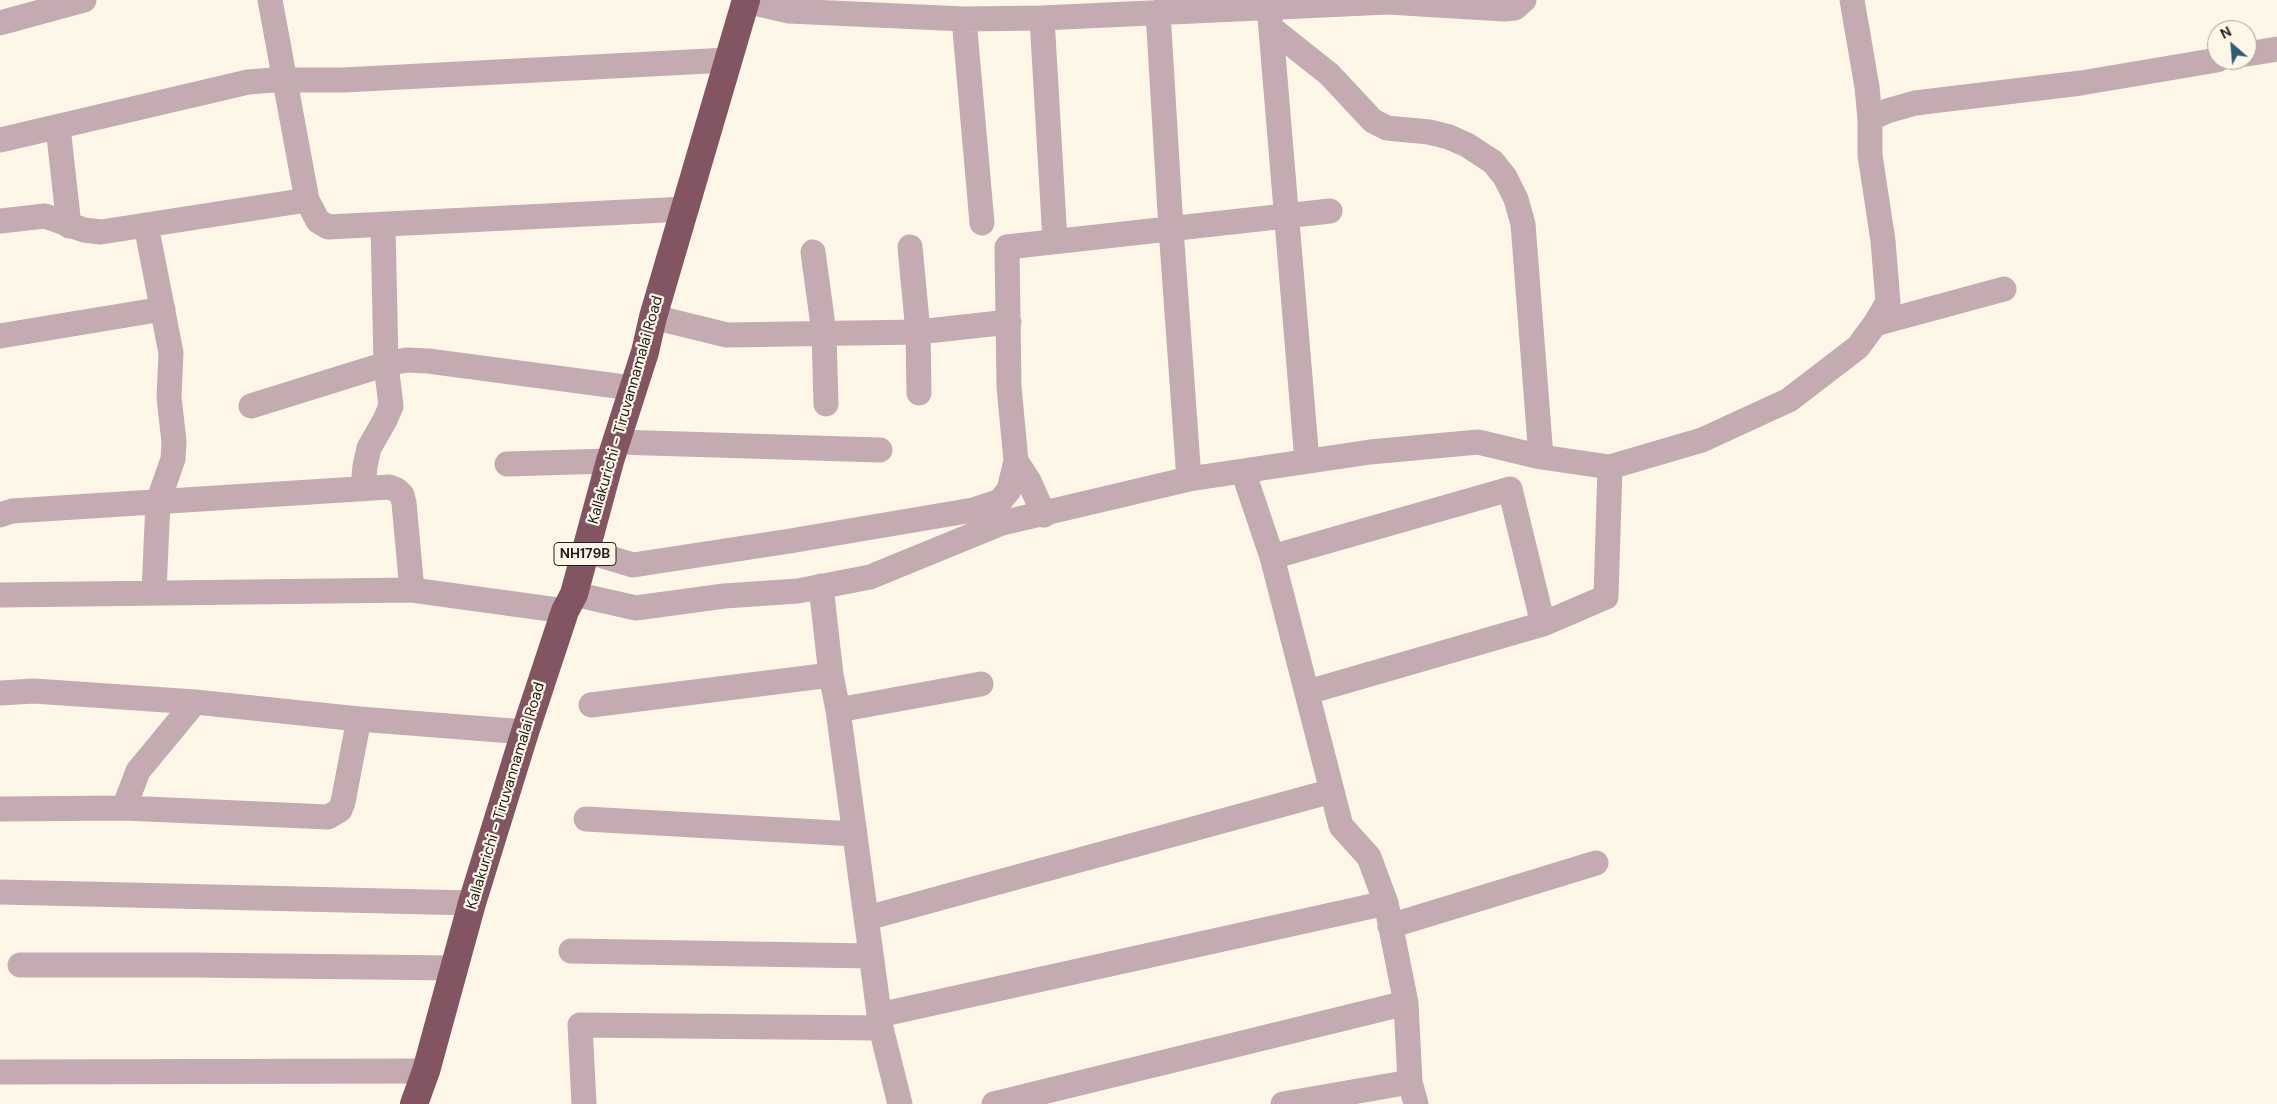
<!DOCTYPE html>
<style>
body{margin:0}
#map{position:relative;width:2277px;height:1104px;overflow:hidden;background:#fef7e8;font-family:"DM Sans",sans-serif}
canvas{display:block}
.north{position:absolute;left:2207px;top:20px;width:50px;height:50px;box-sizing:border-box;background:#fef7e8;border:1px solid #a6a196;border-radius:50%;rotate:333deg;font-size:14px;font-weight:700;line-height:20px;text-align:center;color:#221f1a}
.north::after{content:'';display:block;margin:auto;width:18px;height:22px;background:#2a5e7a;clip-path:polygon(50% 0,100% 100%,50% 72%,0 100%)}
</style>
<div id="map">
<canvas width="2277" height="1104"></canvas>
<div class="north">N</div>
</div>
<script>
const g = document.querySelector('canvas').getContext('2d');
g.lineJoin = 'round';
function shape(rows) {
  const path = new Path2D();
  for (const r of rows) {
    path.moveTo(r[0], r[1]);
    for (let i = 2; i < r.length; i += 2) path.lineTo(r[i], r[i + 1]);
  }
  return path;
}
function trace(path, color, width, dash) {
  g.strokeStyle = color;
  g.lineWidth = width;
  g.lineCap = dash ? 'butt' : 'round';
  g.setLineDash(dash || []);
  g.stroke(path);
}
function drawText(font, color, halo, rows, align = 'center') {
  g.font = font + ' "DM Sans",sans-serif';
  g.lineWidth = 4.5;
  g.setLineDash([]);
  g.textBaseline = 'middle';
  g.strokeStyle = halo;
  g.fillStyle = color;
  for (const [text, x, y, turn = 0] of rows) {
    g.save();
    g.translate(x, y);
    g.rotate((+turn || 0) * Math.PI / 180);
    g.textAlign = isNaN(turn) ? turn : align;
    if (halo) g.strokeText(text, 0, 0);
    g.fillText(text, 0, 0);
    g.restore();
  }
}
const minor = shape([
 [270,0,307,200,318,221,328,227,685,209],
 [1852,0,1867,87,1870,119],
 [746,1,789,11,964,19,1042,18,1388,2,1504,9,1515,8,1524,0],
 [1158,12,1171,229,1189,479],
 [1042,18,1055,241],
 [1270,18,1307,461],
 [964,19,982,223],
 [0,23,84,0],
 [1271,28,1329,74,1373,121,1387,128,1429,132,1449,137,1467,145,1493,162,1505,177,1516,199,1523,224,1541,457],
 [2247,54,2277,49],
 [58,127,69,226],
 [0,140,248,82,274,80,344,80,728,60],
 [0,221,45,216,84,230,101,232,307,200],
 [146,225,171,353,169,397,174,442,173,459,158,502,154,592],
 [910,247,918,332,919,393],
 [813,252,824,333,826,404],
 [653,317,727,335,918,332,1009,322],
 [1875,324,2004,289],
 [0,336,163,309],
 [251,406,386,364,406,360,428,361,632,388],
 [616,442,880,450],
 [507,464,610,461],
 [1243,471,1272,557,1341,826,1369,857,1386,903,1406,1003,1410,1082,1416,1104],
 [363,488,365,466,369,448,385,420,391,406,386,364,383,225],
 [0,515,12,511,389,487,397,490,402,495,404,503,412,590],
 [1044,515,1029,481,1016,461,1009,387,1007,247,1330,211],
 [586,551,633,565,790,541,973,510,1000,501,1009,490,1016,461],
 [1272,557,1510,489,1543,624],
 [821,586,831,675,838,710,881,1028,900,1104],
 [574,594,636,608,724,596,798,591,870,577,1002,523,1189,479,1370,452,1478,442,1541,457,1610,467,1702,440,1789,400,1858,347,1875,324,1888,302,1883,241,1870,155,1870,119,1887,111,1915,103,2081,83,2217,60],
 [0,595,412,590,565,611],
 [1308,692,1543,624,1606,597,1610,467],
 [0,693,34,691,195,702,359,719,525,732],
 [591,705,831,675],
 [838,710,981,684],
 [124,808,138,771,195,702],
 [0,809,124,808,328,817,340,810,343,802,359,719],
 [586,819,855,834],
 [0,892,472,903],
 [867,918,1332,791],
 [1390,926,1596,863],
 [571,951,871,956],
 [20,965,193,965,453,968],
 [879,1015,1386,903],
 [0,1072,426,1071],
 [584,1104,580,1025,881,1028],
 [994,1104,1406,1003],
 [1283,1104,1410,1082]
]);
const highway = shape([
 [414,1104,426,1071,472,903,525,732,565,611,574,594,610,461,645,352,653,317,746,0]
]);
const shields = [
 [585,554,62]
];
const shieldNames = [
 ["NH179B",585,554]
];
const streetNames = [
 ["Kallakurichi - Tiruvannamalai Road",626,410,-74],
 ["Kallakurichi - Tiruvannamalai Road",506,796,-73]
];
trace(minor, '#c3abb1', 25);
trace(highway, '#835562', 28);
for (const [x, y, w] of shields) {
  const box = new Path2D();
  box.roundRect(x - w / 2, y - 11.5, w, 23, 4);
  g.fillStyle = '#fef7e8';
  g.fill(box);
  trace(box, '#221f1a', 1);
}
drawText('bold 14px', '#221f1a', null, shieldNames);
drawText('15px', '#221f1a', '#fef7e8', streetNames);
</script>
